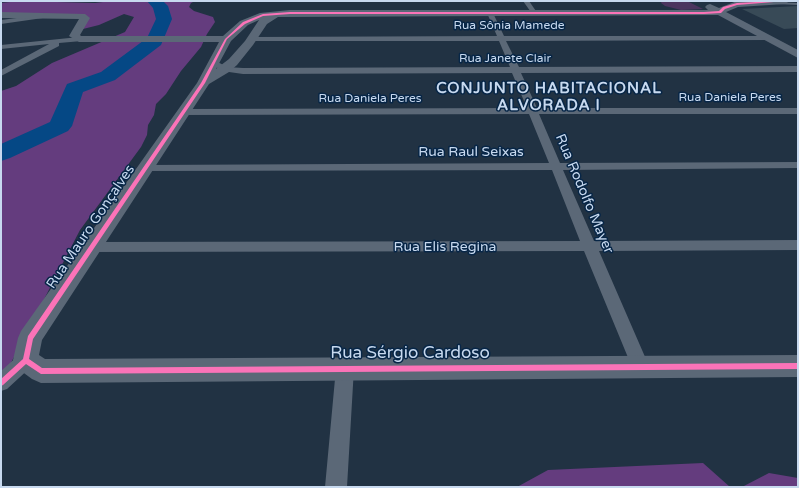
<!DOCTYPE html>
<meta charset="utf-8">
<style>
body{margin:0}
#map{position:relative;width:799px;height:488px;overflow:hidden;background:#213243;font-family:"Varela Round",sans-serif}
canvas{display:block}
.frame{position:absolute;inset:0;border:2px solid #c7d9ef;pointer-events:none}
</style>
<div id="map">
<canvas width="799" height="488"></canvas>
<div class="frame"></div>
</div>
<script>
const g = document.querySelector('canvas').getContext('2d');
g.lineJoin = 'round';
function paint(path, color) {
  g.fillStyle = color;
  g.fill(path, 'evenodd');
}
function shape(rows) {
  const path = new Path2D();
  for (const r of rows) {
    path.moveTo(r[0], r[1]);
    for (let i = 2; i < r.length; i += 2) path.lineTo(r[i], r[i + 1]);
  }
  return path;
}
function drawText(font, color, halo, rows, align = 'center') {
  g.font = font + ' "Varela Round",sans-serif';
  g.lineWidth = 3;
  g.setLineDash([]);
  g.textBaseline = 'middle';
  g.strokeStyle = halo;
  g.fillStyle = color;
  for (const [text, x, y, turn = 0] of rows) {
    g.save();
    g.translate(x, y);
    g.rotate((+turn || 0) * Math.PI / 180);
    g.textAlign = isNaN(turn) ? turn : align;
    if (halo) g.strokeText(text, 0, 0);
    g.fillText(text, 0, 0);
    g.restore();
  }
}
const green = shape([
 [662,1,687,1,703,9,681,10,665,6,661,3]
]);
const forest = shape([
 [19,1,95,3,111,1,195,1,191,3,189,7,194,11,213,17,215,22,207,34,201,47,181,71,166,94,156,104,154,115,148,125,147,135,141,147,80,230,1,382,1,91,16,86,52,63,125,32,134,17,124,14,99,25,83,29,81,20,76,16,1,16,1,3],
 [703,463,730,487,517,487,548,470],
 [769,473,798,478,798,487,742,487]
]);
const river = shape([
 [147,1,163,1,168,6,172,19,161,45,115,80,83,92,72,126,68,131,10,158,1,161,1,144,50,122,67,84,101,72,147,38,156,19,153,8,147,1]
]);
const building = shape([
 [798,6,798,28,784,29,742,9]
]);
const lane = shape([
 [775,2,798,3,798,5,776,4,775,2]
]);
const street = shape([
 [523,1,529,1,538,14,537,15,533,15,523,1],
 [490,11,493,13,504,36,766,36,770,38,766,40,506,41,519,67,798,66,798,72,521,73,537,108,798,108,798,114,539,114,560,163,798,162,798,168,563,170,594,241,798,240,798,250,599,251,649,366,646,372,640,374,634,372,584,251,92,252,87,251,85,247,87,243,92,242,580,241,552,170,145,171,141,170,139,168,141,166,145,165,549,163,529,114,183,115,178,112,183,109,527,108,512,73,243,74,222,71,210,63,214,60,227,67,243,68,510,67,499,41,252,41,248,39,252,37,497,36,487,13,490,11],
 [48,14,51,16,50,17,1,24,1,20,48,14],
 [79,37,82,37,82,41,59,43,59,46,1,76,1,70,49,44,1,49,1,45,79,37],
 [26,352,32,354,35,360,32,366,7,389,1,391,1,371,20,354,26,352],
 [345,360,351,362,354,368,347,487,325,487,336,368,339,362,345,360]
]);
const secondary = shape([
 [737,1,790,1,785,4,738,7,726,12,798,50,798,58,718,15,278,17,267,24,253,45,237,65,229,72,209,84,42,340,39,355,45,359,798,355,798,377,41,383,32,379,17,368,13,360,18,338,21,331,197,83,219,42,79,42,69,36,79,19,1,18,1,12,85,14,90,18,80,35,81,36,223,36,240,21,260,13,290,10,708,10,705,7,707,5,710,4,719,8,737,1],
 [259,20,245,41,229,59,216,69,231,41,248,25,259,20]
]);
const cycleway = shape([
 [774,1,786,1,737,5,725,9,721,13,704,14,290,14,263,16,245,24,227,39,205,83,33,339,29,359,42,368,798,363,798,369,41,374,26,364,3,385,1,386,1,379,23,359,28,336,201,83,225,39,243,22,263,14,290,12,704,12,719,11,723,7,737,3,774,1]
]);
const farStreetnames = [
 ["Rua Sônia Mamede",509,26],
 ["Rua Janete Clair",505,59],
 ["Rua Daniela Peres",730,98],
 ["Rua Daniela Peres",370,99]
];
const streetNames = [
 ["Rua Raul Seixas",471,152],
 ["Rua Rodolfo Mayer",584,194,67],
 ["Rua Mauro Gonçalves",91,227,-56],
 ["Rua Elis Regina",445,247]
];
const farDistrictnames = [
 ["CONJUNTO HABITACIONAL",549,89],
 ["ALVORADA I",549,106]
];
const nearStreetnames = [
 ["Rua Sérgio Cardoso",410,354]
];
paint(green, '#4b355e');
paint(forest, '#643c7e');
paint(river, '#054885');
paint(building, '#384a57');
paint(lane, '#5b6877');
paint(street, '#5b6877');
paint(secondary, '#5b6877');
paint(cycleway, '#fb73b8');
drawText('12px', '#c7d9ef', '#072647', farStreetnames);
drawText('14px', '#c7d9ef', '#072647', streetNames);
g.letterSpacing = '1px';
drawText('bold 15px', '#c7d9ef', '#072647', farDistrictnames);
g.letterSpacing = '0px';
drawText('17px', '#c7d9ef', '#072647', nearStreetnames);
</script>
